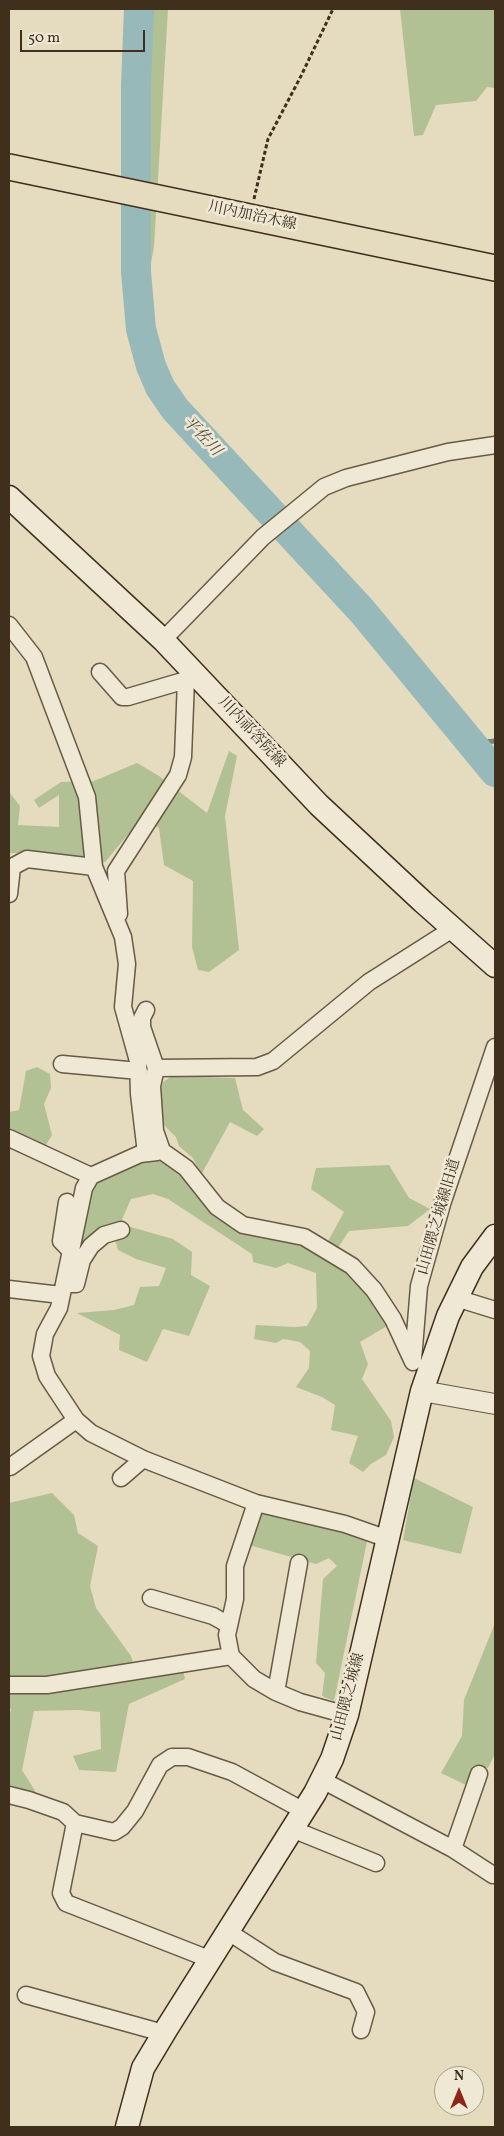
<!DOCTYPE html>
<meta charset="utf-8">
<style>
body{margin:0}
#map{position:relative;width:504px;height:2136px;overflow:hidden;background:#e5dbbf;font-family:Vollkorn,serif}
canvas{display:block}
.frame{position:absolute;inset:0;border:10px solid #3f2f1c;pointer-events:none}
.north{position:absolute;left:434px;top:2066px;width:50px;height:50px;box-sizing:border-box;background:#eee8d5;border:1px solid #a89e8b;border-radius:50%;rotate:0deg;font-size:14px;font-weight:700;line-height:20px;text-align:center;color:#3f2f1c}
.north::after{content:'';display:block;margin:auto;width:18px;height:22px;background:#8f2418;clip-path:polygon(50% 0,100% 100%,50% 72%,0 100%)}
.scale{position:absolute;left:20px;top:30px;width:125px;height:22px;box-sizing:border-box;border:2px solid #3f2f1c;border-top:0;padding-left:6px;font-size:15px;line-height:18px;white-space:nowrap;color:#3f2f1c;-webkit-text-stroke:4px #eee8d5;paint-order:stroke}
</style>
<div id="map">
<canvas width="504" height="2136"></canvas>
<div class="frame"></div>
<div class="north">N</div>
<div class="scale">50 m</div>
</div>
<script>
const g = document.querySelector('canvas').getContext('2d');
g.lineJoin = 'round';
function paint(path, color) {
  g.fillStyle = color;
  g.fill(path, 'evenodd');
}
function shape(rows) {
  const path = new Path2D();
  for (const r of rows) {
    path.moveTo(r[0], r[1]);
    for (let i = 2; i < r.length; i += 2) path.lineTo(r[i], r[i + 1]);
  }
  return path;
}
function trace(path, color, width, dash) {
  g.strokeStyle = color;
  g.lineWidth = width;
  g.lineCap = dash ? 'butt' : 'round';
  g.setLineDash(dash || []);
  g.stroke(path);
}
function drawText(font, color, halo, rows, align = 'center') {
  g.font = font + ' Vollkorn,"Noto Serif JP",serif';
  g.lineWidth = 5;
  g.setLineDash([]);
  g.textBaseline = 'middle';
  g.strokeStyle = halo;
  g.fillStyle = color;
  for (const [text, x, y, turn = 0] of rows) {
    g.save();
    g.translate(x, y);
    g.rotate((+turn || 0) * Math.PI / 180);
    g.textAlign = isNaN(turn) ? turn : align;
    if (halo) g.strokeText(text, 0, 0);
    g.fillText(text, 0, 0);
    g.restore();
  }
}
const green = shape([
 [147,9,168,9,154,247,150,268,144,79],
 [400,9,495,9,495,88,487,87,476,101,436,105,423,135,414,136],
 [229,751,237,756,225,816,239,950,209,972,198,970,192,947,193,881,164,865,159,828,141,819,105,862,57,854,9,853,9,792,20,806,18,825,59,827,59,795,39,808,34,800,61,782,94,781,137,763,159,776,207,813],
 [37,1067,50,1074,51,1088,44,1104,52,1135,46,1145,9,1128,9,1112,19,1110,26,1071],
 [172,1076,235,1078,243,1110,264,1129,257,1136,230,1122,201,1175,193,1158,179,1146,176,1137,163,1124,159,1099,163,1082],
 [161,1155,186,1172,215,1211,294,1241,343,1264,376,1300,387,1326,360,1342,368,1364,362,1379,391,1421,394,1437,386,1455,371,1464,363,1472,349,1463,358,1436,331,1430,335,1405,322,1397,296,1387,309,1368,310,1351,300,1342,283,1339,276,1343,254,1339,256,1325,294,1327,307,1326,317,1308,316,1273,288,1263,276,1268,253,1262,252,1254,168,1199,153,1194,131,1199,120,1224,173,1239,192,1252,191,1275,210,1286,189,1336,163,1329,147,1362,119,1350,120,1335,77,1313,114,1310,134,1305,140,1287,159,1286,166,1268,136,1259,118,1250,114,1236,74,1255,93,1180,139,1158],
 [389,1165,409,1198,430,1209,408,1226,349,1231,336,1251,326,1245,344,1212,311,1189,316,1168],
 [414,1478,473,1507,461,1554,403,1540],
 [52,1493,74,1515,78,1533,98,1546,90,1586,96,1608,131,1656,138,1679,183,1670,185,1679,129,1704,116,1772,79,1770,73,1756,101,1749,100,1712,78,1710,34,1711,22,1770,37,1794,9,1786,9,1719,11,1709,9,1708,9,1503],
 [259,1508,368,1537,334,1701,322,1696,325,1673,316,1663,323,1579,337,1566,329,1558,316,1564,249,1545],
 [495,1623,495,1754,488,1768,475,1765,466,1785,441,1773,462,1736,464,1700]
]);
const stream = shape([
 [472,743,495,741]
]);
const river = shape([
 [139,9,136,85,136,272,141,329,151,366,160,387,175,409,362,611,495,772]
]);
const path = shape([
 [254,199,268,139,301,76,333,9]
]);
const minor = shape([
 [9,625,34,657,87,797,94,867],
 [163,640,263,537,324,487,346,478,448,452,495,445],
 [100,672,122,697,128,697,186,680],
 [9,894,12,867,27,859,94,867,123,937,127,964,123,1007,138,1061,139,1094,146,1153],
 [119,914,116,871,178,775,183,757,186,680,192,671],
 [146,1010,142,1018,142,1027,156,1068],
 [62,1064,139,1071],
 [9,1138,91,1176],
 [67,1202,61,1241,71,1251],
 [64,1284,76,1284,82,1260,91,1246,104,1235,121,1230],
 [9,1289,61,1295],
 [456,1298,495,1310],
 [413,1360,419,1286,442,1204,495,1047],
 [413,1362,393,1319,374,1290,352,1266,304,1237,243,1225,217,1207,186,1168,162,1151,155,1131,152,1086,156,1068,257,1067,273,1061,369,982,454,928],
 [76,1420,47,1376,41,1356,45,1334,59,1308,84,1188,91,1176,140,1154,157,1152],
 [10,1467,76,1420,91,1433,143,1459],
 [121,1478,143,1459,256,1503],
 [151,1598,213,1616,229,1625],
 [9,1685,47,1685,231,1656],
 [276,1692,299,1563],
 [347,1715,300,1702,276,1692,254,1679,231,1656,227,1635,235,1599,235,1566,256,1503,345,1524,388,1539],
 [322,1780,453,1849,493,1875],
 [9,1795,29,1800,63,1812,75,1823],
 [292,1829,376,1863],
 [453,1849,479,1774],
 [227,1931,275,1962,356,1992,366,2012,361,2030],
 [209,1959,66,1903,61,1893,75,1823,114,1832,122,1827,135,1811,160,1765,172,1757,188,1757,232,1772,304,1811],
 [26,1995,163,2033]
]);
const tertiary = shape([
 [422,1391,495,1404]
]);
const secondary = shape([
 [9,497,163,640,319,805,423,902,495,966],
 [127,2127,143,2068,167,2028,315,1793,332,1759,347,1715,422,1391,448,1316,472,1267,495,1236]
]);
const primary = shape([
 [9,167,495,268]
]);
const streetNames = [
 ["川内加治木線",252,217,12],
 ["川内祁答院線",251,733,47],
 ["山田隈之城線旧道",440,1217,-74],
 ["山田隈之城線",349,1697,-75]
];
const waterNames = [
 ["平佐川",201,437,47]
];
paint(green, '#b2c194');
trace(stream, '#74827a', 5);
trace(river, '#98b9b9', 30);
trace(minor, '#685a45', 19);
trace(tertiary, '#685a45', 22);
trace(secondary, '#3f2f1c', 25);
trace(primary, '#3f2f1c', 28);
trace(path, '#3f2f1c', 3, [4, 2.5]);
trace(minor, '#eee8d5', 16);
trace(tertiary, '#eee8d5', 20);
trace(secondary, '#eee8d5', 22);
trace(primary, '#e5dbbf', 25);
drawText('15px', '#3f2f1c', '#eee8d5', streetNames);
drawText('italic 16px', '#514b3b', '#eee8d5', waterNames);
</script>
